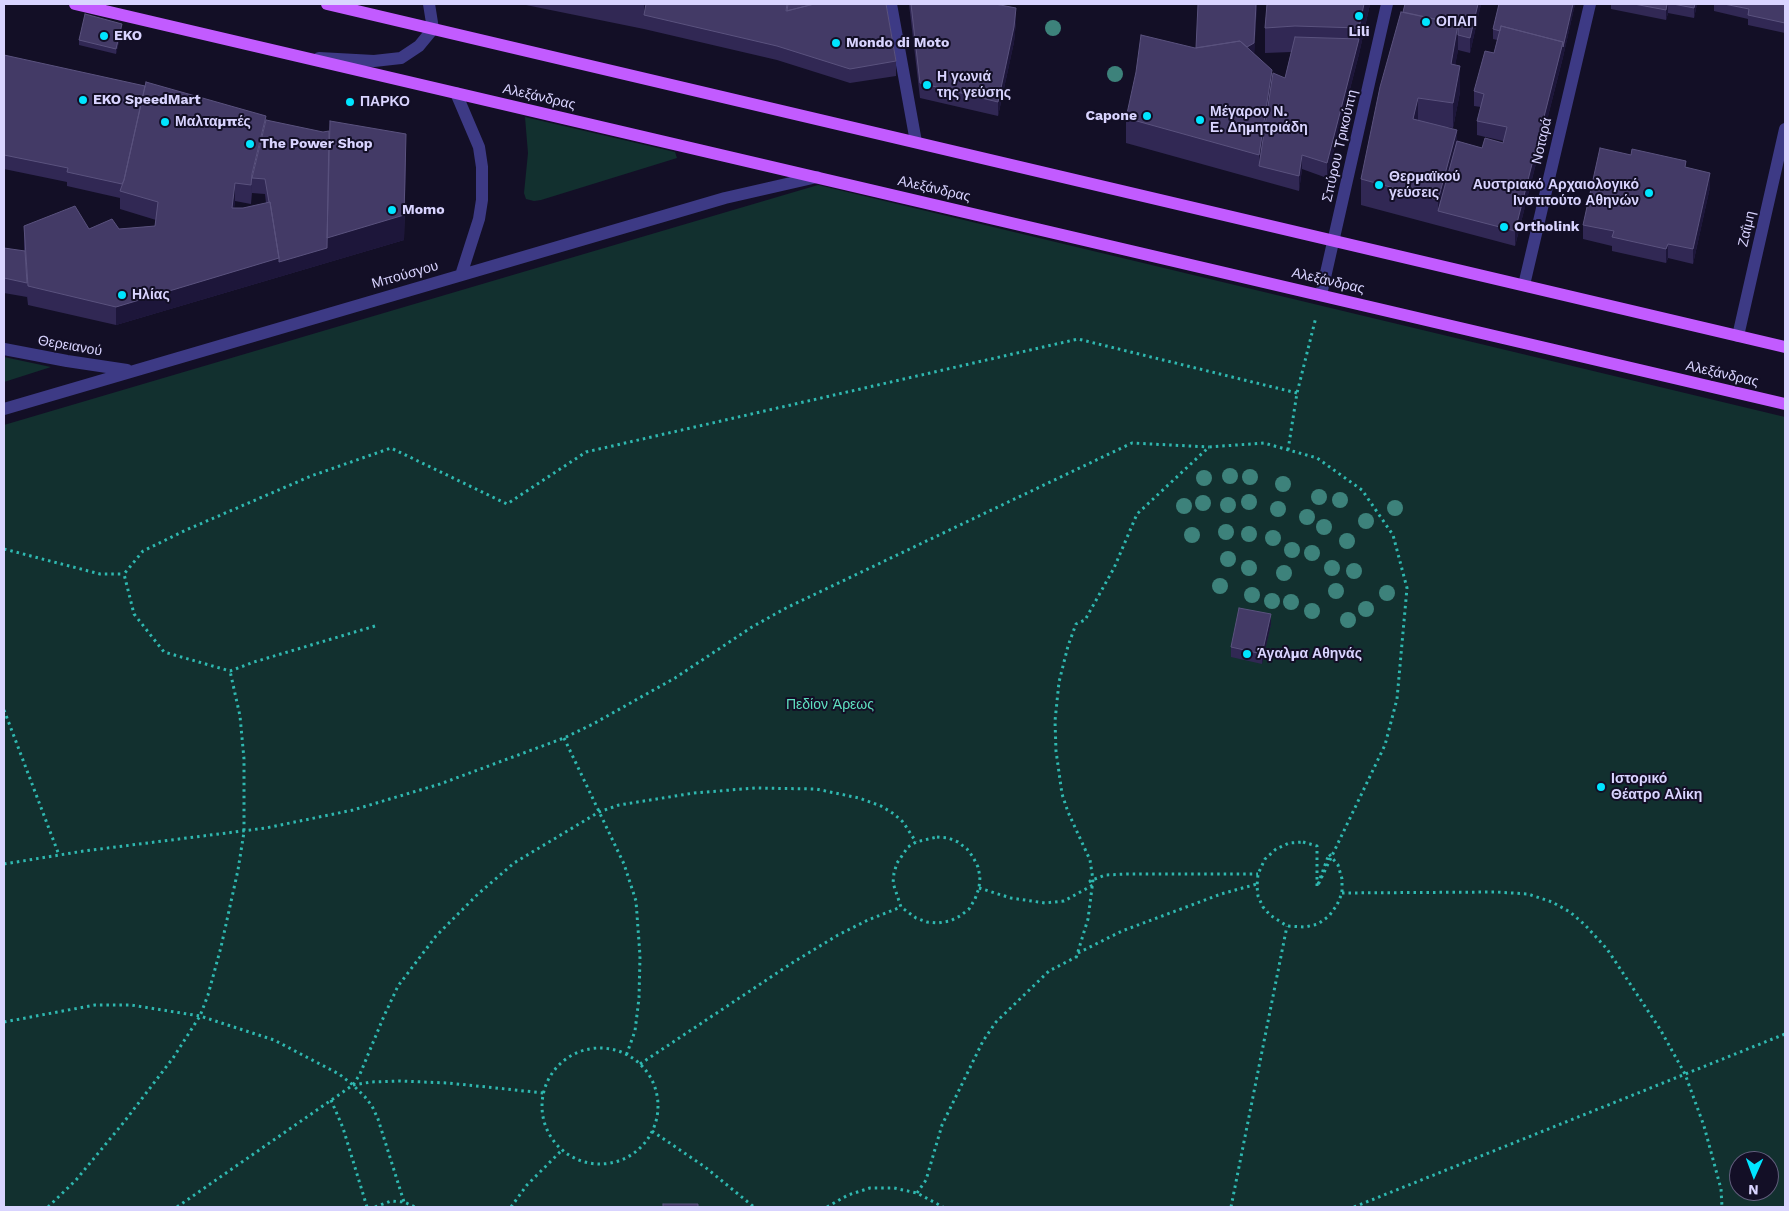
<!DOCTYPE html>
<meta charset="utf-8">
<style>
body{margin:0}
#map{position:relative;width:1789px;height:1211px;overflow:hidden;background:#130f26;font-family:"Work Sans",sans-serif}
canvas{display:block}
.frame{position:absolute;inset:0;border:5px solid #d9d4ff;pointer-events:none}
.north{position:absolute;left:1729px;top:1151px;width:50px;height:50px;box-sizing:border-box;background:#130f26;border:1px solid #625e7d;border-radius:50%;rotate:182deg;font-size:14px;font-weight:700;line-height:20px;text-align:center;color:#d9d4ff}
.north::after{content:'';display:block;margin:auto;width:18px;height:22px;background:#00e5ff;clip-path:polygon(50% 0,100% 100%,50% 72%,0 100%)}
</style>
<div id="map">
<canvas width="1789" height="1211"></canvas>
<div class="frame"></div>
<div class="north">N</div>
</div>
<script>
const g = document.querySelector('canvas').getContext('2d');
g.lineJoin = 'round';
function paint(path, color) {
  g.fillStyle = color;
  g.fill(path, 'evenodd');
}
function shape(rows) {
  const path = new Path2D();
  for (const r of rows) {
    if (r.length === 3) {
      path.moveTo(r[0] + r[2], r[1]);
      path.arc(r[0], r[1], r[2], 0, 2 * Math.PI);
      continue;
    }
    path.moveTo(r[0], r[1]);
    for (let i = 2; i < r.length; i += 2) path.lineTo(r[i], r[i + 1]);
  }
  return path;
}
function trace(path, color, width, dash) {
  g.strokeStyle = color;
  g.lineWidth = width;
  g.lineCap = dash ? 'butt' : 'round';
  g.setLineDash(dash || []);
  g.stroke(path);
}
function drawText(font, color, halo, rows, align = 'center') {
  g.font = font + ' "Work Sans",sans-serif';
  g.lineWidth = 4;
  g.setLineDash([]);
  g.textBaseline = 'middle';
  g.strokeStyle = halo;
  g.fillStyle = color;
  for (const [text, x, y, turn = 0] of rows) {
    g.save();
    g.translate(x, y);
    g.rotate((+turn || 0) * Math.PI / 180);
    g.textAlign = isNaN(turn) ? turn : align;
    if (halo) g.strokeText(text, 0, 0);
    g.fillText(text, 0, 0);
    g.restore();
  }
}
const green = shape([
 [525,117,675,152,677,158,541,200,534,201,526,199,524,193,528,153],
 [818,185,1785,417,1785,1207,4,1207,4,425],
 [1739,1161,1769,1161,1769,1191,1739,1191],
 [4,357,51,367,4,382]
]);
const path = shape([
 [1288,450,1297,393,1316,317],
 [4,549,100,574,124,574],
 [375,626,254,662,230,671,164,652,134,614,124,574,143,551,186,530,311,476,391,448,507,504,586,452,1078,339,1297,393],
 [4,710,59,855],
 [564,738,624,864,636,901,640,956,639,998,635,1031,626,1056],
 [937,837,948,838,958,842,967,849,973,857,978,867,980,877,979,888,975,899,969,909,960,916,950,921,938,923,927,922,916,918,901,907,893,883,894,873,897,863,908,847,916,842,937,837],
 [1303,842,1317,846,1317,887,1329,854,1338,865,1342,879,1342,893,1337,905,1329,916,1318,924,1305,927,1287,926,1270,915,1263,907,1258,896,1257,886,1258,874,1265,859,1276,849,1289,843,1303,842],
 [4,864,84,851,266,828,353,810,440,784,564,738,593,724,675,678,752,627,786,608,1132,443,1209,447],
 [979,888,1011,898,1045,903,1064,901,1093,885,1090,881,1105,875,1128,874,1258,874],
 [1342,893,1496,892,1528,894,1552,902,1570,912,1585,925,1607,949,1660,1029,1685,1074,1704,1126,1721,1189,1722,1207],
 [1078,953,1122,931,1221,894,1257,884],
 [1076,958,1088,919,1093,880,1090,860,1068,812,1062,794,1056,751,1055,721,1059,682,1068,646,1076,624,1085,620,1114,568,1137,514,1209,447,1264,443,1317,458,1362,490,1393,535,1407,588,1397,699,1385,745,1317,887],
 [4,1022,95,1005,131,1005,200,1016,274,1040,339,1074,353,1085,365,1097,372,1106,378,1119,404,1202],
 [600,1106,58],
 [640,1064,792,963,838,935,868,920,901,907],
 [353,1085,371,1082,399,1081,448,1083,544,1093],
 [331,1100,343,1128,367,1207],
 [652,1131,705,1167,754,1207],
 [917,1193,926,1180,942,1125,983,1041,996,1022,1049,971,1076,957],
 [48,1207,76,1180,124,1122,173,1058,200,1016,208,995,221,947,238,870,244,832,244,759,240,716,230,671],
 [177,1207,353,1085,360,1074,384,1016,398,986,436,936,478,894,514,863,599,812,619,805,694,793,755,788,816,789,859,798,881,806,894,814,903,822,916,842],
 [375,1207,391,1201,404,1202,415,1207],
 [511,1207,527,1185,562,1150],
 [827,1207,848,1195,870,1188,894,1188,917,1193,943,1207],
 [1231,1207,1287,926],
 [1354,1207,1785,1034]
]);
const minor = shape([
 [891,4,916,142],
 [319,58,374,61,401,58,419,46,433,29,429,4],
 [456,93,479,147,482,167,482,200,479,219,461,275],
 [1524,285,1590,4],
 [1321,295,1387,4],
 [1738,336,1785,129],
 [4,349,67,361,127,370],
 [4,409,725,198,817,177]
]);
const major = shape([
 [75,4,1785,404],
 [327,4,1785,347]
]);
const trees = [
 [1053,28],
 [1115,74],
 [1230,476],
 [1250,477],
 [1204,478],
 [1283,484],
 [1319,497],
 [1340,500],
 [1249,502],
 [1203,503],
 [1228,505],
 [1184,506],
 [1395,508],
 [1278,509],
 [1307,517],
 [1366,521],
 [1324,527],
 [1226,532],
 [1249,534],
 [1192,535],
 [1273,538],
 [1347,541],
 [1292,550],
 [1312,553],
 [1228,559],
 [1249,568],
 [1332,568],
 [1354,571],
 [1284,573],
 [1220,586],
 [1336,591],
 [1387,593],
 [1252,595],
 [1272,601],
 [1291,602],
 [1366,609],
 [1312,611],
 [1348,620]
];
const wall = shape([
 [521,4,886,4,896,61,896,76,850,83,777,60,644,29],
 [909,4,995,4,1016,22,1014,42,998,116,920,98],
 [1257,4,1254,54,1272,81,1285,78,1291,52,1265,53,1265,28,1267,4,1370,4,1359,54,1327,178,1302,169,1299,191,1126,143,1126,118,1196,48],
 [1405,4,1481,4,1470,53,1458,50,1455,65,1460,92,1453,128,1445,127,1457,141,1482,148,1503,143,1503,141,1477,135,1477,121,1481,107,1474,106,1474,91,1494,53,1497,40,1493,39,1493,29,1499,4,1575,4,1563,57,1515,246,1361,205,1361,179],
 [1611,4,1697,4,1694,18,1668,13,1666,20,1611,9],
 [1714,4,1785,4,1785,33,1748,25,1748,19,1714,11],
 [122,29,116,54,79,45,79,40],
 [4,55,406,159,404,240,116,325,28,305,27,296,27,297,4,293,4,248,24,251,24,226,89,229,119,229,155,226,156,220,120,209,120,198,67,186,67,182,4,169],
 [252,193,265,194,266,203,243,208,234,208,235,201,251,204],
 [1686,167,1710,187,1693,264,1668,258,1666,263,1612,251,1612,246,1583,239,1583,225],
 [1271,624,1262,664,1231,657,1231,647]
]);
const shadedWall = shape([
 [644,4,649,4,644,15],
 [1256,4,1257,4,1257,5,1254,58,1240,66],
 [1364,4,1370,4,1359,54,1327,178,1327,163,1359,39,1359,28],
 [1478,4,1481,4,1470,53,1470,38],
 [1573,4,1575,4,1563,57,1515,246,1515,231],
 [1668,4,1668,13,1666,20,1666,10],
 [1695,4,1697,4,1694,18,1694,8],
 [1016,8,1016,22,1014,42,998,116,998,102],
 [122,24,122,29,116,54,116,49],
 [1458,24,1458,50,1451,90,1451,64],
 [1460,66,1460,92,1453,128,1453,103],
 [1272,70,1272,95,1259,166,1259,155],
 [1418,98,1418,124,1413,119],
 [266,116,266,134,252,178,251,204,252,174],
 [1457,130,1457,156,1438,211,1438,200],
 [330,131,406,134,404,240,116,325,116,307,279,258],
 [1302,155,1302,169,1299,191,1299,176],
 [1710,173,1710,187,1693,264,1693,249],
 [235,183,235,201,232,227,232,208],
 [1668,244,1668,258,1666,263,1666,249],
 [1271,614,1271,624,1262,664,1262,654]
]);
const building = shape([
 [646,4,787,4,786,11,814,4,886,4,896,61,850,69,777,46,644,15,646,4],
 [788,4,814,4,787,11,788,4],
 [911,4,995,4,1016,8,1014,27,998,102,920,83,911,4],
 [1198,4,1256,4,1254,43,1247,47,1240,41,1196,48,1198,4],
 [1267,4,1364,4,1359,28,1295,26,1265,28,1267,4],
 [1405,4,1478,4,1470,38,1458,35,1458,24,1403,12,1405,4],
 [1499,4,1573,4,1563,47,1563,42,1501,26,1500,31,1493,29,1499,4],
 [1634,4,1667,4,1666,10,1634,4],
 [1673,4,1695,4,1694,8,1673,4],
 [1724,4,1785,4,1785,23,1748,15,1749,9,1724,4],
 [1401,12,1458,24,1451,64,1460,66,1453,103,1418,98,1413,119,1457,130,1438,200,1361,179,1380,87,1401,12],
 [85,14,122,24,116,49,79,40,85,14],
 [1501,26,1563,42,1515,231,1438,211,1457,141,1482,148,1485,138,1503,143,1507,127,1477,121,1484,94,1474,91,1485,51,1494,53,1501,26],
 [1141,35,1195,48,1240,41,1272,70,1259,155,1126,118,1136,72,1141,35],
 [1295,37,1359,39,1327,163,1302,155,1299,176,1259,166,1273,73,1285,78,1295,37],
 [4,55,145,86,124,180,122,184,67,172,68,168,4,155,4,55],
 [146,82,266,116,252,174,251,185,235,183,232,208,243,208,270,202,279,258,116,307,28,286,24,226,75,206,89,229,112,219,119,229,155,226,158,202,120,191,124,180,146,82],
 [266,120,323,132,329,131,327,248,279,262,279,258,270,202,269,202,265,179,252,178,266,120],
 [330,121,406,134,404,215,327,238,330,121],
 [1600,148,1631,155,1632,149,1686,161,1685,167,1710,173,1693,249,1668,244,1666,249,1612,237,1614,231,1583,225,1600,148],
 [4,248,25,251,27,283,4,278,4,248],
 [1239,608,1271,614,1262,654,1231,647,1239,608],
 [663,1204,698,1204,698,1207,663,1207,663,1204]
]);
const markers = [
 [1359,16,5,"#00e5ff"],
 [1426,22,5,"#00e5ff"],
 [104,36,5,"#00e5ff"],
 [836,43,5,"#00e5ff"],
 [927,85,5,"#00e5ff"],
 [83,100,5,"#00e5ff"],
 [350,102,5,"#00e5ff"],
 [1147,116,5,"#00e5ff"],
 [1200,120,5,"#00e5ff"],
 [165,122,5,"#00e5ff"],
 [250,144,5,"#00e5ff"],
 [1379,185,5,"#00e5ff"],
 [1649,193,5,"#00e5ff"],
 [392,210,5,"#00e5ff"],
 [1504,227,5,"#00e5ff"],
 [122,295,5,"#00e5ff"],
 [1247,654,5,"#00e5ff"],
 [1601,787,5,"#00e5ff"]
];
const poiNames = [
 ["ΟΠΑΠ",1436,22],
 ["Lili",1359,32,"center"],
 ["EKO",114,36],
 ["Mondo di Moto",846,43],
 ["Η γωνιά",937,77],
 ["της γεύσης",937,93],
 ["EKO SpeedMart",93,100],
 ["ΠΑΡΚΟ",360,102],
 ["Μέγαρον Ν.",1210,112],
 ["Ε. Δημητριάδη",1210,128],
 ["Capone",1137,116,"right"],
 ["Μαλταμπές",175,122],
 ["The Power Shop",260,144],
 ["Θερμαϊκού",1389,177],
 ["γεύσεις",1389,193],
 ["Αυστριακό Αρχαιολογικό",1639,185,"right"],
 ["Ινστιτούτο Αθηνών",1639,201,"right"],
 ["Momo",402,210],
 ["Ortholink",1514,227],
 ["Ηλίας",132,295],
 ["Άγαλμα Αθηνάς",1257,654],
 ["Ιστορικό",1611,779],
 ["Θέατρο Αλίκη",1611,795]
];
const streetNames = [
 ["Αλεξάνδρας",539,97,13],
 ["Νοταρά",1542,141,-77],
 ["Σπύρου Τρικούπη",1340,146,-77],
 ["Αλεξάνδρας",934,189,13],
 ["Ζαΐμη",1747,229,-77],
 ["Μπούσγου",405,275,-16],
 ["Αλεξάνδρας",1328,281,13],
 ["Θερειανού",70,346,10],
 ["Αλεξάνδρας",1722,374,13]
];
const parkNames = [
 ["Πεδίον Άρεως",830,705]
];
paint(green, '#12302f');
trace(path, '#2fb8b0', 3, [2.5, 4]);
trace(minor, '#3d3a85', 12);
trace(major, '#c25bff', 12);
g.fillStyle = '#3d827b';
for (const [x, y] of trees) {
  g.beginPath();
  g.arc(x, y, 8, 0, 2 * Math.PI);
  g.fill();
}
paint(wall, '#312854');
paint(shadedWall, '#1d163a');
paint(building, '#433a66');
trace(building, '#5a527e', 1);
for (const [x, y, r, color] of markers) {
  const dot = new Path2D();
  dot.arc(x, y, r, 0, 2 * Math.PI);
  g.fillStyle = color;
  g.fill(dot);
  trace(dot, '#130f26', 2);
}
drawText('bold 14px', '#d9d4ff', '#130f26', poiNames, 'left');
drawText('14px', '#d9d4ff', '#130f26', streetNames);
drawText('14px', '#5fe0c0', '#130f26', parkNames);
</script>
